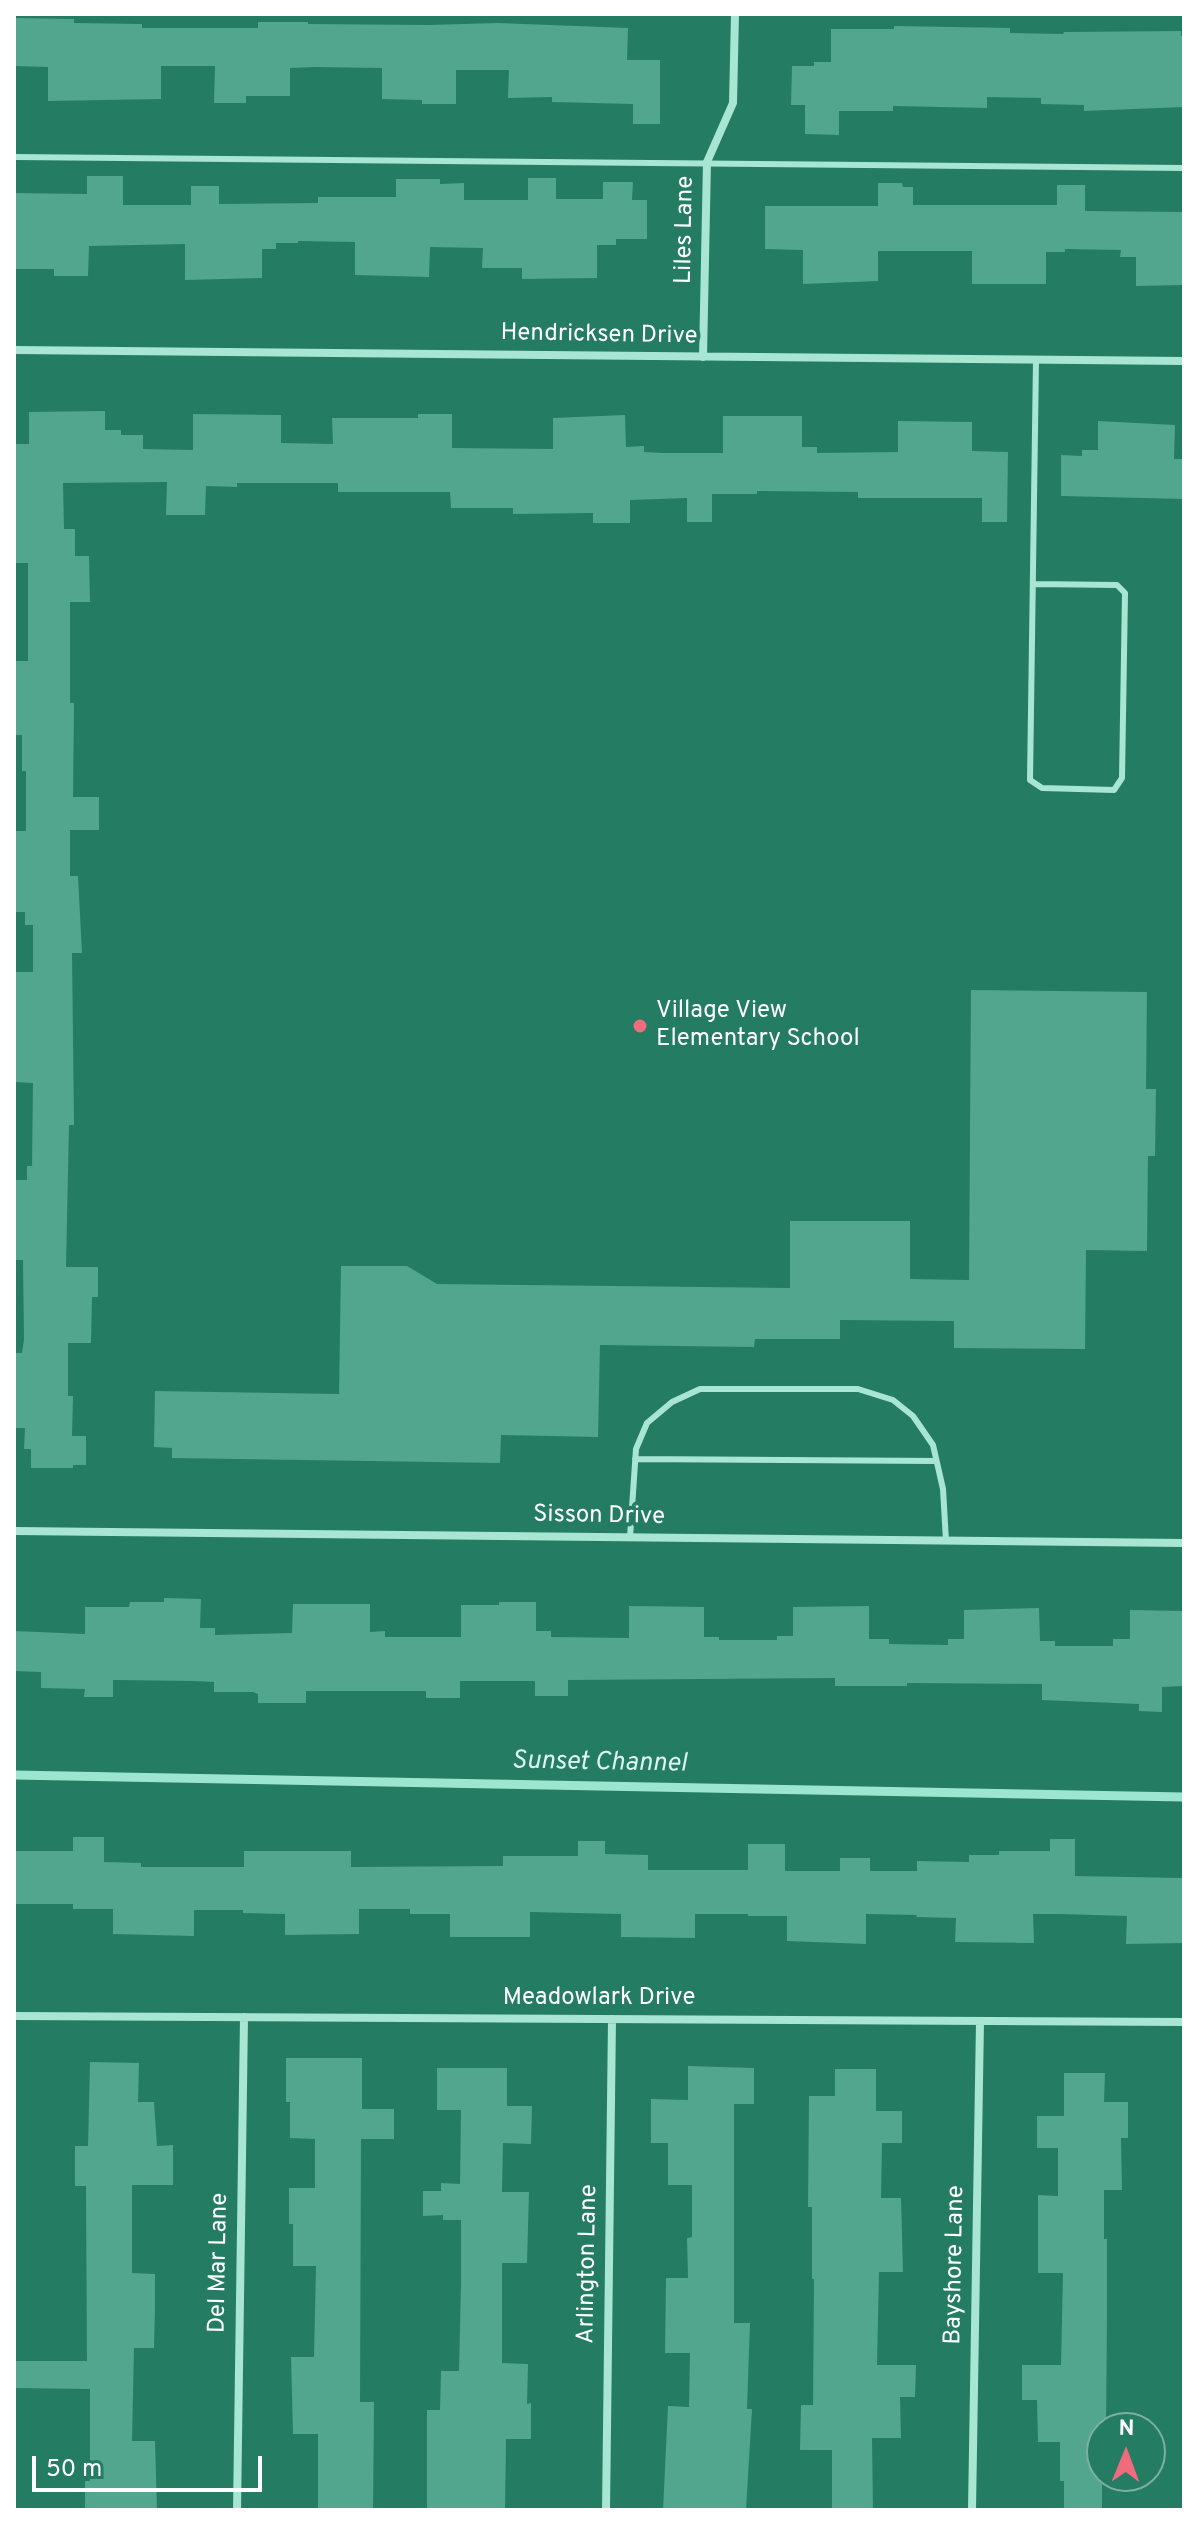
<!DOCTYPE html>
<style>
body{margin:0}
#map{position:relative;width:1198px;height:2524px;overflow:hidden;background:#247c62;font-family:Overpass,sans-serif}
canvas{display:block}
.frame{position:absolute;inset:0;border:16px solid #fff;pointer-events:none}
.north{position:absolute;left:1086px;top:2412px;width:80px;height:80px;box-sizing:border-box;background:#247c62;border:2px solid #7cb0a1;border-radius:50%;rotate:1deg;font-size:22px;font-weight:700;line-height:32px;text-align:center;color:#fff}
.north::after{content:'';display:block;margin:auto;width:28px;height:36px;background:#ef6c7f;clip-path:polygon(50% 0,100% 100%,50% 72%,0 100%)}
.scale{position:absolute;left:32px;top:2456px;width:230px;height:36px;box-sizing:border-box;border:4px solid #fff;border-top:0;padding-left:10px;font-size:24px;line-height:28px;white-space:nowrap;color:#fff;-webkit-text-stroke:6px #247c62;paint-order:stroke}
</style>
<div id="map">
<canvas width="1198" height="2524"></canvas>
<div class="frame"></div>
<div class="north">N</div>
<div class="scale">50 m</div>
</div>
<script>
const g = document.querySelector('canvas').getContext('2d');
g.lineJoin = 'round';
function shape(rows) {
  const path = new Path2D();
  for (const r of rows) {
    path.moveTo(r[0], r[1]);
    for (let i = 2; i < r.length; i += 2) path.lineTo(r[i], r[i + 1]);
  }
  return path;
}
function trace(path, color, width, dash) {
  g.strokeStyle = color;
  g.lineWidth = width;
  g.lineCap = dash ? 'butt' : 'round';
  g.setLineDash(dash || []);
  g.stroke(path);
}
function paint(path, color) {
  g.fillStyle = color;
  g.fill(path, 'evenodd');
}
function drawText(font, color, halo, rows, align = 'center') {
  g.font = font + ' Overpass,sans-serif';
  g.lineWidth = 8;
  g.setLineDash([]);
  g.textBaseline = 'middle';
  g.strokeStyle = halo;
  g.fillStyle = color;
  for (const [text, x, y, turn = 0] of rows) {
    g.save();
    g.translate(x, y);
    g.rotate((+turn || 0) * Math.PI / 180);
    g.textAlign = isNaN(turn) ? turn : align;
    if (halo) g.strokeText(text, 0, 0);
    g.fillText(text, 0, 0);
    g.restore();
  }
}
const stream = shape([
 [14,1775,1184,1797]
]);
const building = shape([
 [14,18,74,19,74,23,142,24,142,28,258,28,258,22,308,22,308,24,428,25,498,23,628,28,627,60,660,60,660,124,633,124,633,104,552,102,552,97,508,98,509,70,456,70,456,104,422,104,422,100,382,99,382,68,316,67,290,68,290,96,246,96,246,103,214,103,215,66,161,66,161,99,48,101,48,67,14,66],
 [894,26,1010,28,1010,33,1063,34,1064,32,1181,31,1181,36,1184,36,1184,107,1084,111,1084,105,1041,104,1041,98,987,97,987,108,893,106,893,111,839,111,839,135,805,134,805,105,791,105,792,66,814,66,814,62,831,62,831,29,894,29],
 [87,176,123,176,123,205,191,205,191,186,219,186,219,204,318,203,318,197,396,197,396,179,440,179,440,184,464,183,464,200,528,200,528,178,556,178,556,199,603,199,603,182,633,182,632,200,647,200,647,239,616,239,616,245,597,245,597,278,522,279,522,268,482,268,483,248,430,247,429,277,355,275,355,242,298,241,298,243,276,243,276,249,262,249,262,278,185,280,185,244,89,246,88,276,54,276,54,269,14,269,14,193,87,194],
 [878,183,902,183,903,187,913,187,913,205,1057,205,1057,185,1085,185,1085,211,1184,212,1184,285,1136,286,1136,257,1120,257,1121,250,1065,249,1065,252,1046,252,1046,284,972,284,972,251,878,251,878,281,803,284,803,250,765,249,765,206,878,206],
 [105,411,105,430,121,430,121,435,143,435,143,449,193,450,193,414,281,415,281,443,333,444,332,418,418,418,418,414,452,414,452,448,553,449,553,418,625,415,626,447,644,446,644,452,663,453,723,453,723,416,802,416,802,447,817,447,817,453,898,452,898,421,972,422,972,451,1008,452,1007,522,982,522,982,498,858,498,858,492,757,491,757,494,712,494,712,522,687,522,687,498,630,500,630,523,593,523,593,513,513,514,513,508,451,508,450,492,338,492,338,483,237,483,237,487,206,486,205,515,166,515,167,482,63,483,64,529,75,529,75,556,89,556,90,602,70,602,70,703,74,703,73,797,99,797,99,830,70,830,70,876,78,876,82,953,72,953,74,1125,69,1125,66,1267,98,1267,98,1297,92,1297,91,1343,68,1343,68,1396,73,1396,72,1436,86,1436,86,1465,73,1465,73,1468,31,1468,31,1449,24,1449,25,1428,14,1428,14,1353,22,1353,24,1339,23,1260,14,1260,14,1180,27,1180,27,1166,32,1166,33,1083,14,1082,14,972,33,972,33,925,25,925,25,912,14,912,14,831,26,831,26,771,22,771,22,735,14,735,14,661,28,661,28,563,14,563,14,444,29,444,29,412],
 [1098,421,1175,425,1174,459,1184,459,1184,499,1061,496,1061,455,1082,456,1082,450,1098,450],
 [971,990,1147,992,1146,1089,1156,1089,1155,1156,1148,1156,1147,1251,1086,1250,1085,1349,954,1348,954,1321,840,1320,840,1339,755,1339,754,1347,600,1345,598,1437,501,1435,500,1463,172,1458,172,1448,154,1447,155,1391,339,1394,341,1266,407,1266,437,1284,790,1288,790,1221,910,1221,910,1279,969,1280],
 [164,1598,201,1599,200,1628,215,1628,215,1635,292,1633,293,1604,370,1604,370,1632,385,1631,385,1637,461,1637,461,1605,499,1605,499,1602,536,1602,536,1631,551,1631,551,1637,629,1638,629,1606,704,1607,704,1637,719,1637,719,1640,777,1640,777,1636,793,1636,793,1607,869,1606,869,1639,889,1639,889,1644,948,1645,948,1639,964,1639,964,1610,1039,1608,1040,1641,1055,1641,1055,1646,1113,1646,1113,1639,1130,1639,1130,1610,1184,1611,1184,1686,1162,1687,1162,1712,1139,1711,1139,1704,1042,1700,1042,1684,907,1683,907,1686,835,1686,835,1678,568,1680,568,1696,535,1696,535,1681,460,1681,460,1698,426,1698,426,1691,306,1691,306,1703,258,1703,258,1694,253,1692,214,1692,214,1682,194,1681,113,1680,113,1697,84,1697,85,1689,41,1688,41,1672,14,1671,14,1631,85,1634,85,1607,129,1607,130,1602,164,1602],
 [73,1837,104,1837,104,1862,141,1863,141,1867,244,1867,244,1851,351,1851,351,1867,503,1866,503,1856,578,1856,578,1841,605,1841,605,1854,648,1855,648,1870,748,1870,748,1844,785,1844,785,1871,840,1871,840,1858,870,1858,870,1871,917,1871,917,1861,969,1862,969,1855,999,1855,999,1851,1050,1851,1050,1839,1075,1839,1075,1876,1184,1878,1184,1943,1126,1944,1127,1916,1060,1914,1033,1914,1034,1943,955,1942,956,1918,916,1917,917,1915,866,1914,866,1944,787,1941,787,1916,748,1916,748,1914,695,1914,695,1938,621,1937,621,1914,530,1912,530,1937,450,1937,450,1914,410,1914,410,1909,359,1909,359,1934,285,1935,285,1914,243,1913,243,1910,194,1910,194,1936,113,1934,113,1909,73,1909,73,1904,14,1904,14,1851,73,1851],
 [286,2058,362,2058,362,2109,394,2109,394,2139,361,2139,360,2402,374,2402,373,2510,318,2510,318,2434,293,2434,291,2357,314,2357,316,2266,293,2266,293,2224,289,2224,289,2188,315,2188,315,2139,290,2138,290,2102,286,2102],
 [90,2062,139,2063,138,2102,154,2102,157,2146,173,2145,173,2185,132,2185,132,2273,155,2274,155,2307,154,2348,134,2348,132,2441,155,2441,157,2510,85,2510,85,2481,90,2481,90,2389,14,2388,14,2361,87,2361,86,2186,75,2186,75,2146,88,2146],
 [688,2066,754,2068,754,2104,734,2104,734,2323,750,2323,747,2409,752,2409,746,2510,663,2510,668,2406,689,2407,690,2353,665,2353,666,2278,688,2278,687,2238,692,2237,692,2185,668,2185,668,2143,651,2143,651,2099,688,2100],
 [437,2068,507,2068,507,2106,532,2106,531,2144,503,2143,502,2192,529,2192,527,2263,502,2263,502,2363,528,2364,527,2404,531,2403,531,2439,506,2439,505,2510,427,2510,427,2410,440,2410,441,2371,459,2371,461,2284,461,2220,443,2220,443,2215,423,2216,423,2191,441,2191,441,2183,460,2184,461,2110,437,2110],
 [835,2069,876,2069,876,2111,902,2111,902,2143,882,2143,881,2198,901,2198,903,2272,879,2272,877,2365,916,2365,915,2397,900,2397,901,2438,872,2438,873,2510,832,2510,832,2450,800,2450,801,2405,813,2405,814,2279,812,2279,812,2207,808,2207,809,2096,835,2096],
 [1064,2073,1105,2073,1104,2102,1128,2102,1128,2138,1121,2138,1122,2190,1104,2190,1104,2239,1107,2239,1107,2317,1106,2428,1102,2428,1102,2510,1064,2510,1064,2481,1060,2481,1060,2442,1038,2442,1037,2400,1022,2400,1022,2365,1061,2365,1063,2273,1038,2273,1038,2195,1058,2196,1058,2148,1037,2148,1037,2116,1064,2116]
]);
const service = shape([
 [14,157,1184,168],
 [1033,584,1117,585,1125,593,1122,778,1114,790,1042,788,1030,780,1036,360],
 [635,1459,936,1461],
 [630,1537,636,1449,647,1423,672,1402,700,1389,858,1389,893,1400,913,1416,933,1445,943,1489,946,1541]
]);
const minor = shape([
 [14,350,1184,361],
 [703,357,707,162,733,103,735,14],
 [14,1531,1184,1543],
 [14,2016,1184,2022],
 [237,2510,244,2017],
 [606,2510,612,2019],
 [972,2510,980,2021]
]);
const markers = [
 [640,1026,8,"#ef6c7f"]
];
const streetNames = [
 ["Liles Lane",686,230,-89],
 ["Hendricksen Drive",599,336,1],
 ["Sisson Drive",599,1517,1],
 ["Meadowlark Drive",599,1999],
 ["Del Mar Lane",220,2263,-89],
 ["Arlington Lane",589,2264,-89],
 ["Bayshore Lane",956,2265,-89]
];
const poiNames = [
 ["Village View",656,1012],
 ["Elementary School",656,1040]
];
const waterNames = [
 ["Sunset Channel",599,1764,1]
];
trace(stream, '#9ce5ce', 9);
paint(building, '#51a68d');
trace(service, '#a8e5d2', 6);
trace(minor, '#a8e5d2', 8);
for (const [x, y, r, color] of markers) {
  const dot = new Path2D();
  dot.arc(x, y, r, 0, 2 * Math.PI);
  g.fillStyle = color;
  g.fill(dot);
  trace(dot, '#247c62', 3);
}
drawText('24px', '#fff', '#247c62', streetNames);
drawText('24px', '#fff', '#247c62', poiNames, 'left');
drawText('italic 26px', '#ddf7ef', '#247c62', waterNames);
</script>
